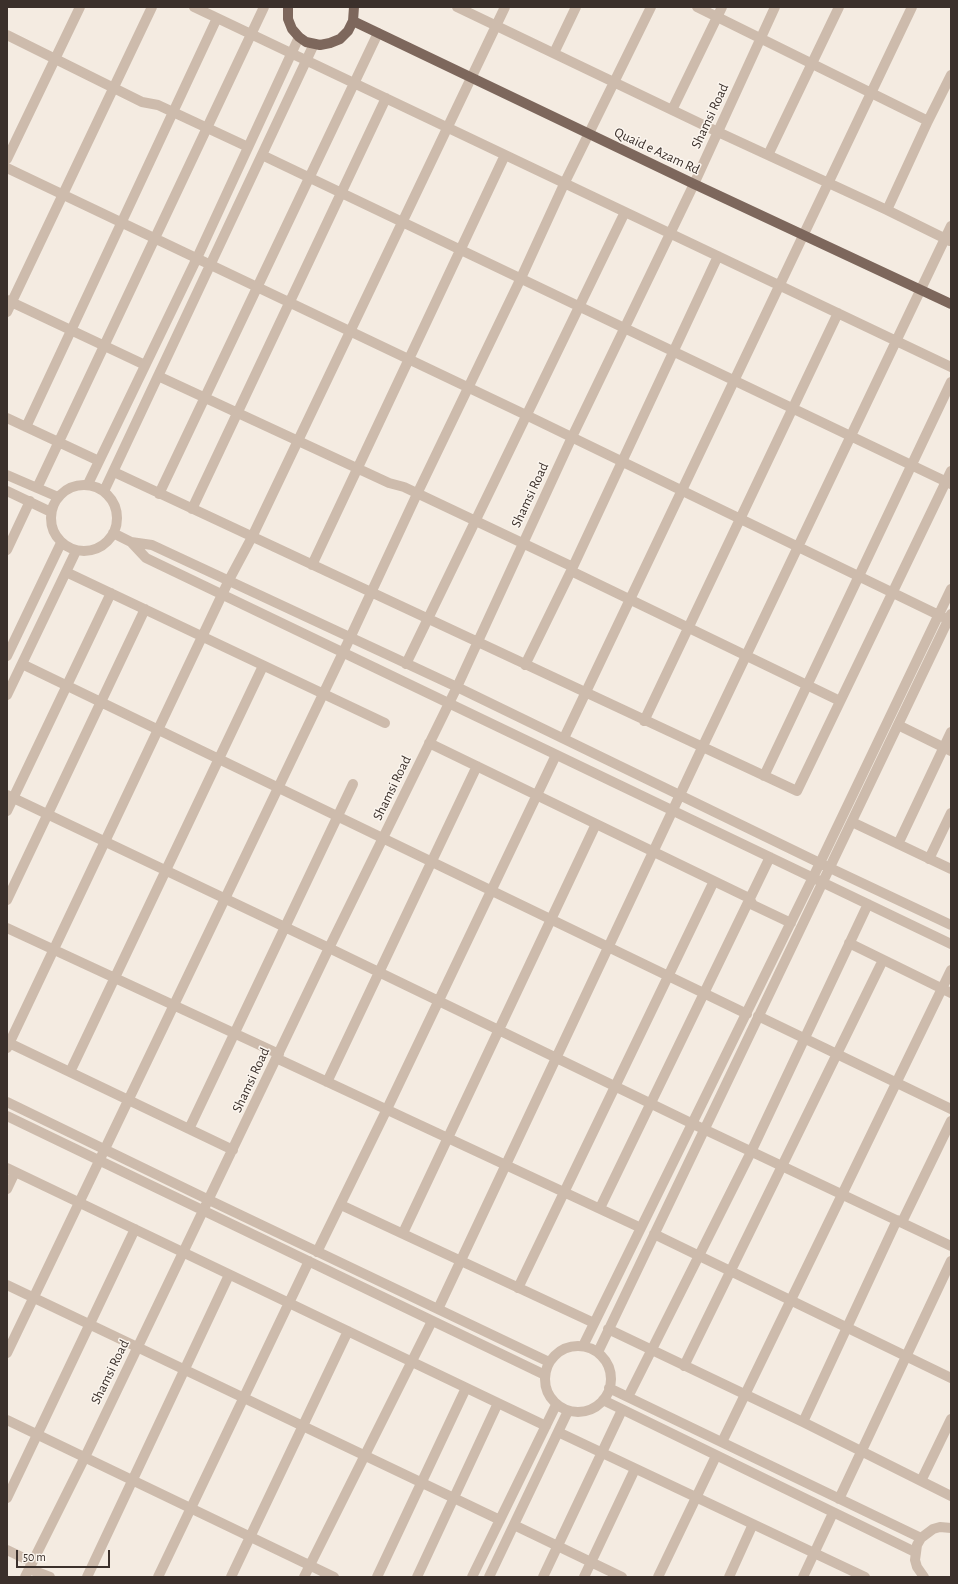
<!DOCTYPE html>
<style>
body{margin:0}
#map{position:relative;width:958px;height:1584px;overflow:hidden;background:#f4ebe1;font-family:"Alegreya Sans",sans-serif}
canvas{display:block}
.frame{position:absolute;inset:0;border:8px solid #3b302b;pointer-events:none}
.scale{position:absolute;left:16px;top:1550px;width:94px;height:18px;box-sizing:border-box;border:2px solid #3b302b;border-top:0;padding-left:5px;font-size:12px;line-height:14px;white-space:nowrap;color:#3b302b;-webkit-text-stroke:3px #fbf5ee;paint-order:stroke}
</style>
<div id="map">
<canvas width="958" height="1584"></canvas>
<div class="frame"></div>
<div class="scale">50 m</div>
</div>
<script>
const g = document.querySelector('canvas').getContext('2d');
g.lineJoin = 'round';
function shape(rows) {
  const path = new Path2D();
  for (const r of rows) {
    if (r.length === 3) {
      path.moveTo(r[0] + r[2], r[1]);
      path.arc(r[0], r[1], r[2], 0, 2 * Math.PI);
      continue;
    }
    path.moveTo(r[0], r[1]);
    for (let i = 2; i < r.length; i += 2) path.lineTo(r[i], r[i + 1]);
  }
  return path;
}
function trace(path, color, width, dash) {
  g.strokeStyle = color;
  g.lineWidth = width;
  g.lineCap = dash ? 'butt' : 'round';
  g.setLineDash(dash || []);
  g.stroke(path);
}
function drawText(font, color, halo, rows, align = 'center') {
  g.font = font + ' "Alegreya Sans",sans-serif';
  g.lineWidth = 3;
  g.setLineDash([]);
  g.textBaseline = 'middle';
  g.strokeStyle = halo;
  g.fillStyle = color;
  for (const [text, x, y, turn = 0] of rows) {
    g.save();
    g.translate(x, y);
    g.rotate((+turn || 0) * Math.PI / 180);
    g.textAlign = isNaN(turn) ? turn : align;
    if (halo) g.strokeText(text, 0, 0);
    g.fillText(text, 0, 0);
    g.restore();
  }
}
const minor = shape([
 [194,7,951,367],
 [457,7,718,132,887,210,950,241],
 [697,7,928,121],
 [7,35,142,102,158,105,248,147],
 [554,53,576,7],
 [672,110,722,7],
 [262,155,951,484],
 [768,155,839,7],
 [7,159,80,7],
 [7,168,526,415,951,621],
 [887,210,928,121,951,75],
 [7,300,145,365],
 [7,312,152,7],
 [158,376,389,483,404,487,573,567],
 [7,418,99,461],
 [26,427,217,18],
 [114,472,797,791,951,471],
 [7,475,58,497],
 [88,484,197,258,299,37],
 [84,518,33],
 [37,488,264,7],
 [7,491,51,512],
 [104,491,314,44],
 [159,494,378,33],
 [192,509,386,98],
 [113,533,131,542,152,545,457,687,830,868,951,925],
 [131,542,146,558,951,944],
 [7,550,30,501],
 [312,565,505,155],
 [571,571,840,701],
 [66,572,385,723],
 [7,656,61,543],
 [22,664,747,1014],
 [406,664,625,212],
 [525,665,571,571,718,256],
 [7,695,76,551],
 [644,721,838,313],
 [898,725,951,751],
 [564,738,912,7],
 [429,743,749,898,753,905,791,923],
 [764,776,951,382],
 [7,795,329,948,693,1124,951,1246],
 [7,811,111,593],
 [852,822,951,869],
 [898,844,951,732],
 [929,859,951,813],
 [7,900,145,609],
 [7,928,279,1054],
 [849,943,951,993],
 [758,1016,951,1109],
 [7,1042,233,1150],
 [7,1048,229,580,252,537,505,7],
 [276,1058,641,1228],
 [70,1072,263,666],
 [327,1082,477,766],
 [7,1102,209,1200,549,1362],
 [7,1116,545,1375],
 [189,1129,353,784],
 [7,1168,546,1426],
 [7,1189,15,1172],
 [341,1205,594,1323],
 [600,1208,770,857],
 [902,1222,951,1121],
 [403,1233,596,824],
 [654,1234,951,1378],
 [317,1252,387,1109,556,755],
 [7,1285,500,1520],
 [518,1288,714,881],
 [438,1309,702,748,951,226],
 [608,1329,803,1422,951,1496],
 [578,1379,33],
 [583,1346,820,863,951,589],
 [598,1352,951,614],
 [7,1353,350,638,417,494,521,278,565,182,651,7],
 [684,1366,883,960],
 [609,1388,921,1538],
 [628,1397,751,1152,868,904],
 [603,1400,915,1552],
 [7,1420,334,1577],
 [803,1422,897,1220],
 [558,1432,865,1577],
 [722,1442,951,970],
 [921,1481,951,1419],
 [7,1498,135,1229],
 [839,1499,951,1261],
 [514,1525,622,1577],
 [7,1550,32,1562],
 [29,1569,50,1577],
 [25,1577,85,1457,329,948,457,687,572,437,694,184,775,7],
 [87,1577,229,1275],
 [158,1577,309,1261],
 [231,1577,348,1331],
 [304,1577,432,1321],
 [377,1577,466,1388],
 [417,1577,498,1403],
 [472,1577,556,1405],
 [489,1577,568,1411],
 [543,1577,622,1410],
 [584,1577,635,1469],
 [658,1577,716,1456],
 [729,1577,753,1524],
 [803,1577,833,1513],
 [924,1577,917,1567,915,1560,917,1545,921,1538,933,1529,940,1527,951,1528]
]);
const major = shape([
 [288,7,288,19,292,29,299,37,306,42,320,45,330,43,340,39,348,31,353,21,354,7],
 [353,21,694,184,951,304]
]);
const streetNames = [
 ["Shamsi Road",710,116,-65],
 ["Quaid e Azam Rd",657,151,25],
 ["Shamsi Road",530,495,-65],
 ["Shamsi Road",392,788,-64],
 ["Shamsi Road",251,1080,-65],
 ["Shamsi Road",110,1372,-64]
];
trace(minor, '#cdbbac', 10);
trace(major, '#7d675c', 10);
drawText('14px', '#3b302b', '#fbf5ee', streetNames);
</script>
